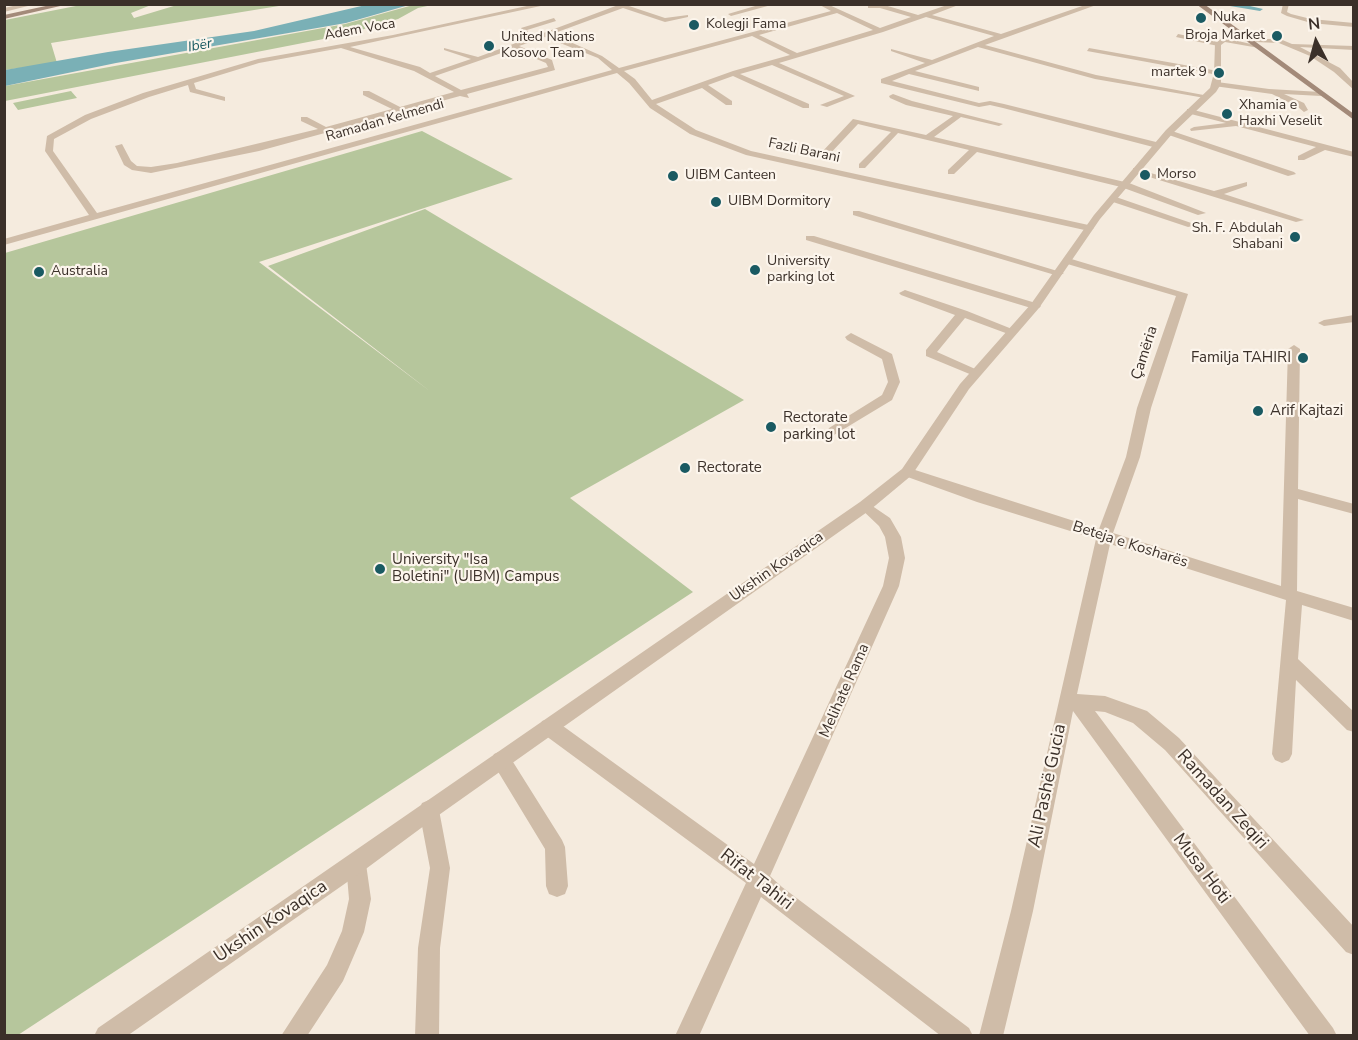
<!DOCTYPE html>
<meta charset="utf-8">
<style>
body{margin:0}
#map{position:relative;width:1358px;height:1040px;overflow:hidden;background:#f5ebde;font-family:"Nunito Sans",sans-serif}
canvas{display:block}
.frame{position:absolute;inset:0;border:6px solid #3b3029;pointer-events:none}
.north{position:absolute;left:1286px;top:12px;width:60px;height:60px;-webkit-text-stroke:4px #fcf5ec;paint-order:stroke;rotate:354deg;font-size:16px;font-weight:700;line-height:24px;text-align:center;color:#3b3029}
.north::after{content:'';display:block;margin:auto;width:21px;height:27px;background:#3b3029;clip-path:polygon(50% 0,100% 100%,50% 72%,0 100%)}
</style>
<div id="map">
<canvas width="1358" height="1040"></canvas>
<div class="frame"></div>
<div class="north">N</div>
</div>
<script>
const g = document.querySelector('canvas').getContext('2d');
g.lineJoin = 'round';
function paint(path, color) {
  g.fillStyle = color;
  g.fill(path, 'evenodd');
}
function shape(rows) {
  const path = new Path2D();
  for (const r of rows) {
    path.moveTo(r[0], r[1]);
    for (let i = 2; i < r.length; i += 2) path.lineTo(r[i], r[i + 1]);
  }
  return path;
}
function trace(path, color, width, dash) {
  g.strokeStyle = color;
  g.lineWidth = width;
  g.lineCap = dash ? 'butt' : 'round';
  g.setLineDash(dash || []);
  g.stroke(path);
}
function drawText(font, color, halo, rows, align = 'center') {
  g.font = font + ' "Nunito Sans",sans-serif';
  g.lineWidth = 4.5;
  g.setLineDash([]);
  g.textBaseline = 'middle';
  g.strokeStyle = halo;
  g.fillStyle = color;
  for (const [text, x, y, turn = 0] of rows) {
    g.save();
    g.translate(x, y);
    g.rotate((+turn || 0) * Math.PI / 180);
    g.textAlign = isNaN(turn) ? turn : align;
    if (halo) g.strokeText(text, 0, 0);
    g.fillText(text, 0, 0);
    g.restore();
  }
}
const green = shape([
 [86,4,151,5,131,13,134,18,177,5,285,5,51,43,57,63,5,70,5,20],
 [413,5,432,5,418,8,398,19,344,35,5,101,5,86,345,24],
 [71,91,77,98,18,110,13,103],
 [422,131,513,179,259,262,431,392,268,266,425,209,744,400,570,498,693,592,18,1035,5,1035,5,253]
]);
const water = shape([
 [370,4,409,5,346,23,116,63,5,86,5,70,108,52,254,31]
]);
const canal = shape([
 [1218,4,1241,4,1263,9,1260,11,1218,4]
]);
const minor = shape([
 [22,4,36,4,4,12,4,8,22,4],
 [536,4,550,4,350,47,420,67,430,73,471,59,444,50,444,48,478,57,524,40,521,28,554,18,556,21,527,30,530,38,621,4,631,4,629,6,665,18,688,15,688,17,665,22,623,8,552,34,602,56,619,68,831,11,818,4,827,4,880,28,911,17,880,8,868,8,868,6,881,4,918,15,950,4,961,4,932,15,1001,34,1088,4,1099,4,985,45,1096,75,1209,96,1205,98,1095,79,978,47,915,71,979,87,979,91,909,74,892,81,979,103,990,101,1004,104,1160,143,1161,145,1157,148,1003,108,990,105,979,107,881,83,881,79,925,63,891,51,891,49,932,60,994,36,926,17,883,32,779,63,855,96,827,107,820,105,844,96,772,65,740,74,809,104,809,108,803,108,733,76,708,85,732,101,732,105,726,105,702,88,656,104,696,130,751,151,1093,226,1094,228,1089,231,746,155,690,134,650,108,629,83,617,73,4,245,4,239,89,215,45,151,47,136,85,115,143,93,258,59,393,35,536,4],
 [837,13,873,30,797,53,759,35,837,13],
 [752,36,790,55,733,71,652,100,635,79,624,71,752,36],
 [545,37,598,58,612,70,97,213,53,151,54,139,91,119,149,97,188,85,190,92,225,101,225,97,196,89,194,83,259,63,341,48,414,71,454,92,400,107,369,91,363,91,363,95,392,109,326,127,307,117,301,117,301,121,318,129,177,163,151,167,137,166,131,161,122,144,115,146,124,165,132,170,151,173,259,151,460,96,469,98,467,94,555,70,552,60,519,46,545,37],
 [513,49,546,63,548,67,461,90,435,76,513,49],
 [762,4,775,4,731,16,728,14,762,4],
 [1283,4,1289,4,1287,12,1291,14,1311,19,1354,23,1354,27,1311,23,1287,16,1281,13,1283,4],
 [1178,34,1218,42,1221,44,1218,46,1176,37,1178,34],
 [1257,39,1280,39,1292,44,1354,46,1354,50,1300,47,1340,68,1354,83,1354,90,1334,72,1310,56,1279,43,1255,42,1257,39],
 [1089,48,1218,71,1222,73,1218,75,1087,51,1089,48],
 [1217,82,1269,89,1321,92,1325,94,1321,96,1284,94,1304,103,1308,110,1304,112,1298,107,1272,94,1214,86,1213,84,1217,82],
 [893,94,912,101,1003,124,999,126,961,117,934,137,1129,183,1206,213,1198,215,1121,187,977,152,954,174,948,174,948,170,969,150,898,133,865,168,859,168,859,164,891,132,858,124,827,157,821,157,821,153,853,119,926,135,953,116,906,105,890,98,889,96,893,94],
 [1190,109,1354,152,1354,157,1325,150,1304,160,1298,160,1298,156,1316,147,1236,126,1191,131,1190,129,1194,127,1226,123,1187,113,1187,109,1190,109],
 [1169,130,1294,172,1296,174,1288,176,1166,134,1166,130,1169,130],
 [1133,168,1214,191,1247,182,1247,186,1224,194,1304,220,1296,222,1133,172,1133,168],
 [1110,197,1116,197,1197,225,1188,227,1110,201,1110,197],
 [853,211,859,211,1064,273,1059,276,1055,275,853,215,853,211],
 [806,236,814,236,1039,304,1041,306,1039,308,1031,308,806,240,806,236],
 [1068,258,1188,294,1151,408,1140,457,1113,533,1281,586,1288,349,1294,345,1300,349,1298,489,1354,504,1354,514,1298,499,1297,591,1354,608,1354,621,1302,605,1298,659,1354,712,1354,732,1347,730,1296,680,1292,754,1289,760,1282,763,1275,760,1272,754,1286,600,1110,544,1077,694,1105,696,1147,711,1179,738,1354,927,1354,955,1346,952,1165,750,1133,723,1105,712,1095,711,1333,1028,1337,1036,1310,1036,1073,711,1033,911,1003,1036,979,1036,1011,911,1096,539,977,502,902,475,900,472,907,467,912,469,1099,529,1126,457,1137,408,1176,296,1064,263,1063,261,1068,258],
 [905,290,967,311,1017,331,1011,335,965,318,937,352,982,372,980,375,972,375,926,356,926,350,955,315,901,295,899,293,905,290],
 [1354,315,1354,322,1324,326,1318,323,1324,320,1354,315],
 [851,333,892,354,900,382,892,400,834,435,829,434,827,431,829,428,882,395,888,382,882,359,847,340,845,337,851,333],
 [865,501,890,518,901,537,905,558,899,586,770,876,782,887,969,1028,973,1036,941,1036,761,897,699,1036,675,1036,746,883,542,733,540,727,542,721,549,719,556,721,754,864,883,586,889,558,885,537,879,526,858,506,865,501],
 [501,751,508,754,562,840,565,847,568,886,565,894,557,897,549,894,546,886,545,849,491,760,494,754,501,751],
 [429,800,436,803,439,810,450,868,440,948,439,1036,415,1036,418,948,430,868,419,810,422,803,429,800],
 [356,854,363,857,366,864,371,899,364,932,343,981,307,1036,281,1036,327,965,342,931,349,899,346,864,349,857,356,854]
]);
const tertiary = shape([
 [1233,28,1236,30,1236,34,1230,39,1259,46,1259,48,1225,42,1221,45,1221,84,1216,92,1172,134,1100,219,1039,308,969,389,912,475,870,510,436,817,363,871,127,1036,94,1036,98,1028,860,502,902,469,960,384,1031,304,1094,215,1166,130,1210,88,1214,73,1215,44,1233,28]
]);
const secondary = shape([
 [55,4,69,4,4,19,4,15,55,4],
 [1196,4,1204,4,1354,114,1354,120,1196,4]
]);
const markers = [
 [1201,18,6,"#1a5a62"],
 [694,25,6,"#1a5a62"],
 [1277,36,6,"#1a5a62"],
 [489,46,6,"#1a5a62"],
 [1219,73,6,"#1a5a62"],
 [1227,114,6,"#1a5a62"],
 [1145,175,6,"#1a5a62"],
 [673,176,6,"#1a5a62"],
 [716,202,6,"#1a5a62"],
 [1295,237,6,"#1a5a62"],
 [755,270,6,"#1a5a62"],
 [39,272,6,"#1a5a62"],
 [1303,358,6,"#1a5a62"],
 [1258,411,6,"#1a5a62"],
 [771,427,6,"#1a5a62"],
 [685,468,6,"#1a5a62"],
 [380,569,6,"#1a5a62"]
];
const farPoinames = [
 ["Nuka",1213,18],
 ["Kolegji Fama",706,25],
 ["Broja Market",1265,36,"right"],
 ["United Nations",501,38],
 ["Kosovo Team",501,54],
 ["martek 9",1207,73,"right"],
 ["Xhamia e",1239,106],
 ["Haxhi Veselit",1239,122],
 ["Morso",1157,175],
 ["UIBM Canteen",685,176],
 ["UIBM Dormitory",728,202],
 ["Sh. F. Abdulah",1283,229,"right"],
 ["Shabani",1283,245,"right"],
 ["University",767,262],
 ["parking lot",767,278],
 ["Australia",51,272]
];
const farStreetnames = [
 ["Adem Voca",360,30,-10],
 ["Ramadan Kelmendi",385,121,-16],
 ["Fazli Barani",804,151,12]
];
const farWaternames = [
 ["Ibër",200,46,-10]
];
const streetNames = [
 ["Çamëria",1145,353,-72],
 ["Beteja e Kosharës",1130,545,18],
 ["Ukshin Kovaqica",777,567,-35],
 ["Melihate Rama",845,691,-66]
];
const poiNames = [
 ["Familja TAHIRI",1291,358,"right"],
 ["Arif Kajtazi",1270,411],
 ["Rectorate",783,418],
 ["parking lot",783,435],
 ["Rectorate",697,468],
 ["University \"Isa",392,560],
 ["Boletini\" (UIBM) Campus",392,577]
];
const nearStreetnames = [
 ["Ali Pashë Gucia",1048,786,-78],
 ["Ramadan Zeqiri",1222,800,48],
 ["Musa Hoti",1201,869,53],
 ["Rifat Tahiri",756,880,38],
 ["Ukshin Kovaqica",271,922,-34]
];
paint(green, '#b6c69c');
paint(water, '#7ab0b6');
paint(canal, '#7ab0b6');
paint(minor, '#cfbca8');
paint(tertiary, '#cfbca8');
paint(secondary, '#a38a79');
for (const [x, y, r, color] of markers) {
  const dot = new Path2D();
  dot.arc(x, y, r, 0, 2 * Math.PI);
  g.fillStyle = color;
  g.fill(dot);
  trace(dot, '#fcf5ec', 2);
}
drawText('14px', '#3b3029', '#fcf5ec', farPoinames, 'left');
drawText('14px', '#3b3029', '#fcf5ec', farStreetnames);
drawText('italic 14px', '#1a5a62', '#fcf5ec', farWaternames);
drawText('15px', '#3b3029', '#fcf5ec', streetNames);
drawText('15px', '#3b3029', '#fcf5ec', poiNames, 'left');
drawText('18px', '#3b3029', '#fcf5ec', nearStreetnames);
</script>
